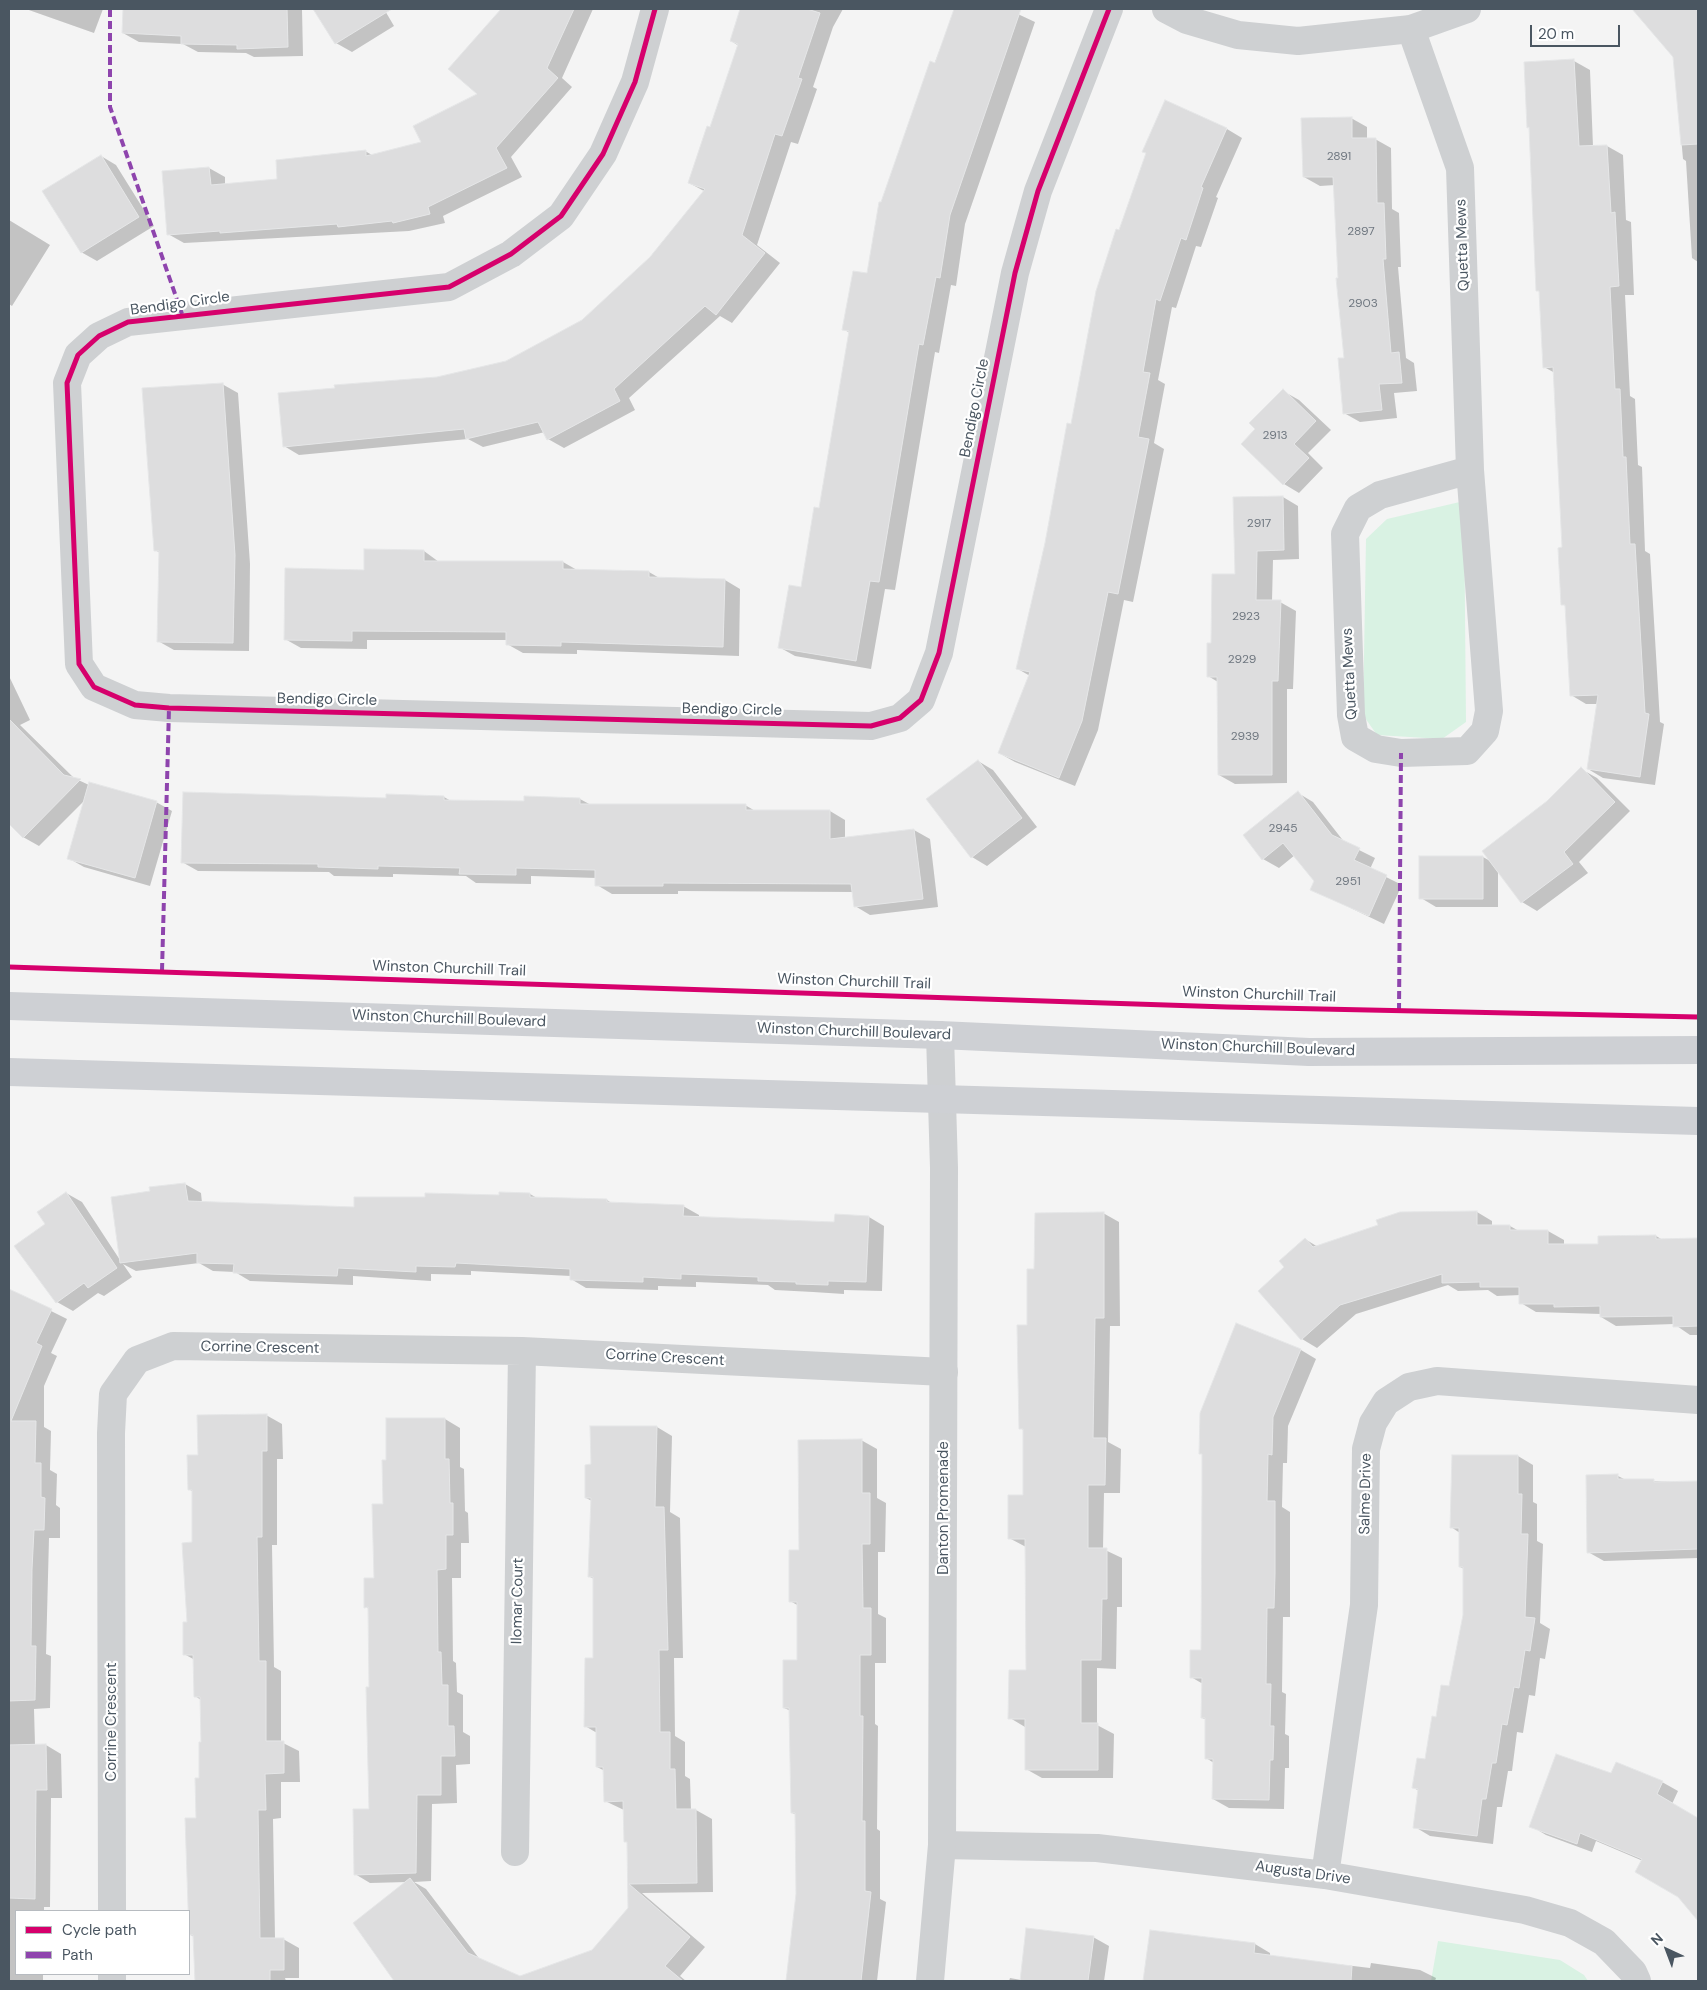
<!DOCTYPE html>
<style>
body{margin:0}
#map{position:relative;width:1707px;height:1990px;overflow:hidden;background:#f4f4f4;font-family:"DM Sans",sans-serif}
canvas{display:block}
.frame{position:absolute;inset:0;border:10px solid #4a5661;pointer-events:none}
.legend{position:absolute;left:15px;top:1910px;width:175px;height:65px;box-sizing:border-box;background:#fff;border:1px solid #b7bbc0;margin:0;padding:6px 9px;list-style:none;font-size:15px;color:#4a5661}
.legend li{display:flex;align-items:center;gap:10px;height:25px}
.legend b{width:25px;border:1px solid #b7bbc0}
.north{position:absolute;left:1642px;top:1925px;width:50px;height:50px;-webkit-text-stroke:4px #fff;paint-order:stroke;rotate:317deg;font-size:14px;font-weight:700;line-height:20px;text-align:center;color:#4a5661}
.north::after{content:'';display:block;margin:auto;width:18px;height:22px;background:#4a5661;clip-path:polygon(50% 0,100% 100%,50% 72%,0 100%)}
.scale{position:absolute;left:1530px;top:25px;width:90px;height:22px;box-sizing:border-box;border:2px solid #4a5661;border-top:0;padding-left:6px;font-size:15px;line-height:18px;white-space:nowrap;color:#4a5661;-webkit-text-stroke:4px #fff;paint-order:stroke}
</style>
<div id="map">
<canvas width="1707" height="1990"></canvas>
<div class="frame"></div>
<ul class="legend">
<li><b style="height:6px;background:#d6006c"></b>Cycle path</li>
<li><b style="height:6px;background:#8e44ad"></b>Path</li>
</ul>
<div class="north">N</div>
<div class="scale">20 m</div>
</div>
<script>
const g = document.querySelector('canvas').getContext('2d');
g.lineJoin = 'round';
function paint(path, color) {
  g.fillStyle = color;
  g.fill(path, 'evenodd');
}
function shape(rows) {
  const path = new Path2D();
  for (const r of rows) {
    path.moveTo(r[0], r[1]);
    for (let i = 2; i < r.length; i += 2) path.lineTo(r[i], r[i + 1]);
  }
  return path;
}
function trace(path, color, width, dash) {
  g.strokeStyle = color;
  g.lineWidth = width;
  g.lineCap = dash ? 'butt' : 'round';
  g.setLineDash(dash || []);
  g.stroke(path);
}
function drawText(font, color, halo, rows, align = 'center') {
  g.font = font + ' "DM Sans",sans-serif';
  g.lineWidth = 4.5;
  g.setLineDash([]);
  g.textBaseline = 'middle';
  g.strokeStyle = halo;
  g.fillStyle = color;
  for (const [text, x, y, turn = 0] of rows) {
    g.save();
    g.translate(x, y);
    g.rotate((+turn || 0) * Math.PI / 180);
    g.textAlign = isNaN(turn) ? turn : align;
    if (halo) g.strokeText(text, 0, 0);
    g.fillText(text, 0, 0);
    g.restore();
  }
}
const green = shape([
 [1464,501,1466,722,1442,739,1377,735,1363,715,1366,539,1387,519],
 [1438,1941,1560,1960,1584,1975,1588,1981,1431,1981]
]);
const shadow = shape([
 [26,9,103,9,94,33],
 [125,9,302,9,303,56,254,57,246,53,198,52,183,44,139,42,123,33],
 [314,9,384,9,394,26,352,52,336,43],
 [503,9,593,9,562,78,572,87,511,157,522,177,443,216,445,223,409,231,184,243,168,234,163,172,209,168,225,177,225,185,279,180,365,151,372,155,422,143,479,95,450,69],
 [742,9,843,9,833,27,813,87,817,89,798,144,791,142,757,245,780,263,732,323,720,316,629,398,635,410,564,448,548,439,545,432,483,447,468,439,299,455,284,446,437,379,506,362,583,321,651,258,704,191,689,183,711,129,739,46,731,41],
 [955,9,1007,9,1035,22,965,224,956,286,951,285,939,353,935,352,895,590,885,589,871,669,795,656,779,647,802,588,820,509,850,333,843,329,868,275,882,203],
 [1634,9,1698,9,1698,61,1691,67,1675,58],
 [1574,61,1590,70,1593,147,1607,146,1623,155,1626,220,1631,222,1634,295,1625,295,1630,396,1635,399,1638,465,1642,467,1645,551,1650,554,1660,722,1664,724,1655,785,1603,778,1588,769,1598,704,1586,704,1571,695,1566,606,1562,604,1563,549,1555,373,1544,367,1541,292,1537,290,1531,128,1528,127],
 [1698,67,1698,262,1692,258,1686,161,1683,159,1675,69],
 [1351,118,1367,127,1367,139,1375,139,1391,148,1392,209,1399,213,1401,267,1398,267,1406,358,1414,363,1417,391,1394,393,1397,418,1360,422,1344,413,1345,359,1335,185,1320,186,1304,177],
 [1227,129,1242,138,1216,197,1218,198,1201,247,1196,246,1176,308,1172,307,1158,380,1165,384,1154,443,1164,449,1133,602,1124,600,1098,730,1075,786,1015,762,999,753,1030,676,1018,669,1072,425,1120,231],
 [101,156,116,165,154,226,97,261,81,252],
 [9,220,50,245,12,306,9,304],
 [222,384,238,393,250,564,249,651,174,650,158,641,160,553,155,550],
 [1283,391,1299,400,1331,430,1308,453,1323,468,1299,493,1284,484,1257,429],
 [1283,497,1298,506,1299,559,1273,560,1272,601,1280,602,1296,611,1293,689,1287,689,1287,783,1235,784,1219,775,1218,682,1208,676,1212,645,1237,575],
 [424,551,439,562,563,562,577,570,649,572,661,579,725,580,740,589,739,656,577,650,577,654,523,653,507,644,507,640,367,640,367,649,301,648,285,639,365,571],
 [9,676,30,720,20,725,74,778,89,785,156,802,172,811,150,886,84,867,68,858,85,800,39,846,23,837,9,822],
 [978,761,993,770,1037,827,987,866,972,857],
 [1581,769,1597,778,1630,811,1579,862,1588,873,1537,911,1522,902,1498,870,1498,907,1436,907,1421,898,1483,857,1492,862],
 [1298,793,1313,802,1345,843,1375,858,1370,869,1402,885,1384,924,1311,889,1315,881,1295,855,1279,868,1263,859],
 [387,796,444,797,451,801,525,803,580,799,591,805,745,805,757,812,830,811,845,820,845,838,914,830,930,839,938,907,870,915,855,906,853,892,678,891,678,894,612,894,597,885,597,878,531,876,531,884,476,883,466,876,393,874,393,877,334,876,329,872,198,871,182,862,387,799],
 [185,1184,201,1193,202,1203,355,1208,530,1194,537,1198,607,1200,613,1204,683,1206,699,1215,699,1218,836,1223,869,1217,884,1226,882,1291,844,1290,844,1294,813,1292,775,1290,768,1285,696,1282,696,1287,658,1286,658,1290,586,1288,571,1279,571,1276,471,1271,471,1275,431,1274,431,1281,353,1276,353,1285,250,1281,235,1272,213,1271,199,1263,136,1271,123,1264,132,1277,104,1296,98,1293,73,1311,57,1302,47,1224,66,1193,82,1202,120,1260,151,1192],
 [1477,1212,1492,1221,1492,1226,1510,1226,1519,1231,1548,1231,1564,1240,1564,1245,1600,1245,1600,1238,1656,1236,1663,1240,1698,1240,1698,1335,1690,1335,1674,1324,1616,1326,1601,1317,1601,1314,1536,1312,1521,1303,1521,1295,1497,1296,1488,1290,1458,1291,1448,1285,1356,1314,1317,1348,1302,1339,1286,1267,1305,1239,1318,1247],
 [1103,1213,1119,1222,1120,1326,1110,1326,1108,1442,1121,1449,1120,1493,1104,1493,1103,1549,1122,1558,1122,1607,1117,1607,1116,1669,1097,1668,1097,1725,1114,1734,1113,1778,1042,1778,1026,1769,1025,1727,1010,1718,1028,1671,1026,1547,1009,1538,1024,1496,1025,1431,1020,1428,1028,1327,1036,1270],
 [9,1290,67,1319,51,1353,57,1356,44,1386,44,1427,51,1431,50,1470,57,1474,56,1505,60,1508,60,1538,49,1538,46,1654,51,1656,50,1708,34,1709,35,1745,46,1745,61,1754,62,1798,51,1798,50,1907,44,1907,44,1911,16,1911,16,1974,43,1974,43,1981,9,1981],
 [1237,1324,1301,1350,1316,1359,1288,1426,1287,1463,1283,1463,1282,1507,1290,1512,1290,1617,1283,1617,1282,1692,1286,1694,1285,1734,1289,1736,1289,1768,1285,1768,1284,1809,1229,1808,1213,1799,1214,1763,1206,1758,1207,1720,1202,1718,1203,1684,1191,1677,1202,1651],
 [266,1415,282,1424,283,1459,277,1459,277,1545,272,1545,274,1667,281,1671,281,1742,299,1751,300,1782,281,1782,281,1818,273,1819,275,1939,283,1939,299,1948,299,1978,285,1978,286,1981,195,1981,194,1937,189,1934,189,1911,202,1743,201,1700,195,1696,195,1660,184,1654,194,1544,193,1492,189,1489,199,1456],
 [445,1419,460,1428,460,1467,464,1469,465,1511,468,1513,469,1543,461,1543,461,1578,452,1578,453,1661,456,1663,457,1692,463,1695,463,1732,470,1736,470,1764,456,1765,457,1803,432,1804,431,1881,414,1882,426,1889,481,1961,524,1981,605,1962,611,1981,397,1981,354,1923,407,1882,370,1883,355,1874,371,1810,369,1609,366,1607,376,1579,387,1461],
 [657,1427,672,1436,670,1512,680,1518,683,1658,674,1658,675,1736,685,1742,685,1776,690,1779,691,1810,696,1810,712,1819,713,1892,642,1893,705,1947,680,1976,686,1981,633,1981,595,1949,629,1909,628,1843,625,1841,624,1810,605,1801,605,1771,597,1767,597,1733,585,1726,594,1659,594,1579,590,1577,592,1501,586,1498,592,1466],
 [861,1440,877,1449,877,1498,886,1503,885,1552,878,1552,878,1614,886,1618,886,1663,875,1663,875,1724,878,1726,877,1829,880,1831,880,1899,886,1902,877,1981,786,1981,797,1894,797,1815,792,1813,791,1711,784,1708,799,1661,799,1606,790,1601,800,1552],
 [1518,1456,1533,1465,1533,1502,1537,1504,1537,1541,1543,1544,1540,1623,1550,1629,1545,1659,1540,1658,1535,1696,1529,1695,1523,1733,1517,1732,1512,1771,1508,1771,1502,1807,1497,1807,1493,1844,1430,1836,1415,1827,1419,1791,1414,1788,1426,1761,1437,1718,1450,1688,1464,1615,1464,1569,1460,1567,1460,1533,1451,1527],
 [1618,1476,1626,1480,1698,1483,1698,1558,1604,1561,1588,1552],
 [1612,1775,1662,1782,1678,1791,1672,1804,1698,1819,1698,1919,1679,1896,1643,1861,1596,1841,1592,1852,1546,1835,1531,1826],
 [1151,1932,1255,1944,1270,1953,1270,1956,1370,1968,1371,1963,1420,1970,1436,1978,1435,1981,1144,1981],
 [1093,1937,1109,1946,1104,1981,1009,1981,1010,1978,1021,1980]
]);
const building = shape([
 [123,9,287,9,288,47,237,49,237,45,181,44,181,36,122,33,123,9],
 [313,9,392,9,335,44,313,9],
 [501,9,574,9,547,68,558,78,496,148,507,168,428,207,430,214,393,223,392,221,338,227,337,224,220,233,220,231,167,235,162,171,209,167,211,185,277,179,276,160,366,150,366,156,421,142,413,126,477,94,448,69,501,9],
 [740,9,807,9,820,13,798,78,802,79,782,136,775,134,742,235,765,253,716,315,705,306,614,389,620,401,547,440,538,422,466,439,464,429,283,447,278,393,335,388,334,385,437,377,506,361,582,320,650,257,705,189,688,183,707,126,710,127,738,44,730,41,740,9],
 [954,9,1021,9,950,215,940,278,936,277,923,345,919,344,879,582,870,581,856,661,778,648,789,585,801,587,814,507,819,508,849,331,842,330,853,271,867,273,879,202,881,202,930,61,935,63,954,9],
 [1632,9,1698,9,1698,144,1681,145,1673,57,1632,9],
 [1574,59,1579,146,1607,145,1611,213,1615,212,1619,286,1610,287,1615,389,1620,389,1623,457,1626,457,1630,544,1635,544,1645,713,1649,714,1640,777,1587,769,1598,695,1570,696,1565,605,1561,605,1558,548,1562,547,1553,367,1543,368,1539,291,1536,291,1529,127,1527,128,1524,62,1574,59],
 [1165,100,1227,128,1201,187,1203,188,1186,240,1181,238,1160,301,1156,299,1143,372,1150,373,1138,437,1149,439,1118,594,1108,592,1082,721,1059,778,998,753,1030,672,1016,669,1045,543,1067,423,1071,424,1096,291,1116,229,1119,230,1146,153,1142,152,1165,100],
 [1352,117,1352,138,1376,138,1377,203,1384,203,1386,259,1383,259,1391,353,1399,352,1402,383,1379,384,1382,410,1343,414,1338,358,1344,358,1336,278,1338,278,1333,177,1303,177,1301,118,1352,117],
 [101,155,139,217,81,253,42,191,101,155],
 [223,383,235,555,233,643,157,642,159,551,154,551,142,388,223,383],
 [1283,389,1316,421,1294,444,1309,458,1283,485,1241,444,1255,429,1249,423,1283,389],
 [1283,496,1284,550,1257,551,1256,600,1281,600,1278,681,1272,681,1272,775,1218,775,1217,677,1207,677,1207,643,1211,643,1212,574,1235,574,1233,497,1283,496],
 [364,549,424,550,424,561,563,561,563,569,649,571,649,577,725,579,723,647,561,642,561,646,506,645,506,632,352,631,352,641,284,640,285,568,364,570,364,549],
 [9,719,64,775,81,779,23,838,9,824,9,719],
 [978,760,1022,818,971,858,926,799,978,760],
 [1581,767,1615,802,1564,852,1573,864,1521,903,1482,851,1547,801,1581,767],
 [89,782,157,801,135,878,67,859,89,782],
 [1298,791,1332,835,1360,848,1354,860,1387,875,1369,916,1310,890,1314,881,1283,843,1262,860,1243,835,1298,791],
 [183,792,386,798,386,794,444,796,444,800,524,801,524,796,580,798,580,804,746,804,746,810,830,810,830,839,914,829,923,899,854,907,851,884,663,883,663,886,595,886,595,870,516,868,516,875,459,874,460,868,378,866,378,869,318,867,318,864,181,863,183,792],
 [1419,856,1483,856,1483,899,1419,899,1419,856],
 [185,1183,188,1201,354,1207,354,1197,425,1197,425,1193,499,1195,499,1192,530,1193,530,1197,607,1199,607,1202,684,1205,683,1216,834,1222,835,1214,869,1216,866,1282,828,1281,828,1285,796,1284,796,1282,758,1281,758,1277,681,1274,681,1279,643,1277,643,1282,570,1280,570,1269,456,1263,455,1267,416,1266,416,1272,338,1268,337,1276,233,1273,234,1264,197,1263,197,1253,120,1263,111,1197,150,1191,149,1187,185,1183],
 [66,1192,117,1268,88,1288,84,1283,56,1303,14,1246,45,1224,37,1212,66,1192],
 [1477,1211,1477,1225,1510,1225,1510,1230,1548,1230,1548,1244,1598,1244,1598,1236,1656,1235,1656,1239,1698,1238,1698,1326,1673,1327,1673,1316,1600,1317,1600,1306,1554,1307,1554,1304,1519,1304,1519,1287,1480,1287,1480,1282,1442,1283,1442,1274,1340,1305,1301,1340,1258,1291,1284,1267,1279,1261,1305,1238,1313,1247,1378,1225,1376,1220,1400,1212,1477,1211],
 [1104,1212,1104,1318,1095,1318,1093,1438,1106,1438,1105,1485,1088,1485,1088,1548,1107,1548,1107,1599,1102,1599,1101,1660,1081,1660,1081,1723,1098,1723,1098,1770,1025,1770,1025,1719,1008,1719,1009,1670,1026,1670,1025,1539,1008,1539,1008,1495,1023,1495,1023,1429,1019,1429,1017,1325,1027,1325,1027,1269,1034,1269,1035,1213,1104,1212],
 [9,1289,52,1309,36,1343,42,1346,11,1421,36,1421,35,1463,41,1463,41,1497,45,1498,44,1530,34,1530,32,1569,31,1646,36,1646,35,1700,9,1701,9,1289],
 [1236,1323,1301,1349,1273,1417,1272,1455,1268,1454,1267,1501,1275,1501,1275,1574,1274,1608,1267,1608,1266,1684,1271,1684,1270,1726,1274,1726,1273,1760,1270,1760,1269,1800,1212,1799,1213,1759,1205,1759,1205,1718,1201,1718,1202,1678,1190,1678,1190,1650,1201,1650,1202,1491,1202,1454,1199,1454,1200,1413,1236,1323],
 [267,1414,267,1451,262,1451,262,1537,257,1537,259,1661,266,1661,266,1741,284,1741,284,1773,265,1774,266,1810,258,1810,260,1938,284,1938,284,1970,270,1970,270,1981,195,1981,193,1935,189,1935,185,1818,196,1818,195,1778,199,1778,199,1742,201,1742,200,1697,194,1697,193,1655,183,1655,183,1622,187,1622,182,1543,192,1542,192,1490,188,1490,187,1455,198,1455,197,1415,267,1414],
 [386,1418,445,1418,445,1459,449,1459,450,1503,453,1503,453,1535,446,1535,446,1569,437,1570,438,1652,441,1652,442,1685,448,1685,448,1726,454,1726,455,1756,441,1756,441,1795,417,1795,416,1873,354,1875,353,1809,369,1809,366,1687,369,1687,368,1607,364,1608,364,1578,374,1578,372,1504,383,1504,382,1460,386,1460,386,1418],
 [590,1426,657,1426,655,1507,664,1507,668,1650,659,1650,660,1732,670,1732,670,1769,675,1769,676,1809,696,1809,697,1883,629,1884,690,1937,665,1966,683,1981,394,1981,353,1923,410,1878,468,1953,520,1976,592,1950,628,1908,627,1842,624,1842,623,1801,604,1802,603,1767,596,1767,596,1727,584,1727,585,1658,593,1658,593,1577,588,1577,591,1498,585,1498,585,1465,591,1464,590,1426],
 [862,1439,862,1493,870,1493,870,1544,862,1544,863,1608,871,1608,871,1655,860,1655,860,1716,863,1716,862,1821,865,1821,865,1891,871,1892,861,1981,786,1981,796,1894,795,1813,791,1813,789,1708,783,1708,783,1660,797,1660,797,1602,789,1602,789,1550,799,1550,798,1440,862,1439],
 [1452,1455,1518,1455,1518,1494,1522,1494,1521,1534,1528,1534,1525,1617,1535,1618,1530,1651,1525,1650,1519,1688,1514,1687,1507,1725,1502,1724,1496,1763,1492,1763,1486,1799,1482,1799,1477,1836,1413,1828,1418,1789,1412,1788,1417,1758,1425,1759,1432,1716,1436,1717,1441,1685,1449,1686,1463,1615,1463,1567,1459,1567,1459,1528,1450,1528,1452,1455],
 [1618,1474,1618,1479,1654,1479,1654,1482,1698,1481,1698,1549,1587,1553,1586,1475,1618,1474],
 [46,1744,47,1790,36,1790,35,1899,9,1898,9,1745,46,1744],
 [1556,1754,1611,1773,1616,1762,1663,1781,1657,1794,1698,1818,1698,1921,1678,1897,1635,1872,1642,1859,1580,1833,1577,1844,1529,1827,1556,1754],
 [1026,1928,1094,1936,1088,1981,1020,1981,1026,1928],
 [1150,1930,1255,1943,1254,1953,1352,1966,1351,1981,1143,1981,1150,1930]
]);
const minor = shape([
 [655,9,635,82,603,154,561,216,511,254,449,287,128,322,99,336,78,355,67,383,79,664,94,687,135,705,169,708,871,726,900,718,921,700,939,653,1015,273,1038,191,1109,9],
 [1411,29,1460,168,1470,470,1489,711,1485,731,1467,751,1401,753,1376,749,1355,737,1351,715,1345,534,1358,508,1380,495,1470,470],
 [942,1845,1097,1848,1325,1875,1525,1910,1570,1923,1604,1942,1633,1972,1637,1981],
 [515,1852,522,1351],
 [1325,1875,1364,1605,1366,1449,1373,1423,1386,1402,1409,1387,1437,1381,1698,1400],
 [112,1911,111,1433,113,1394,137,1360,173,1346,522,1351,944,1372],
 [112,1974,112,1981]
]);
const tertiary = shape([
 [1166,9,1187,20,1238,35,1298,41,1411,29,1467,9],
 [930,1981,942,1845,944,1168,940,1035]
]);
const secondary = shape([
 [9,1006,940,1035,1309,1052,1698,1050],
 [9,1072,1698,1121]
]);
const quiet = shape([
 [110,9,110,107,182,314],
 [162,971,169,708],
 [1399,1011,1401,753]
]);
const cycleway = shape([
 [655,9,635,82,603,154,561,216,511,254,449,287,128,322,99,336,78,355,67,383,79,664,94,687,135,705,169,708,871,726,900,718,921,700,939,653,1015,273,1038,191,1109,9],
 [9,967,1227,1007,1698,1017]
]);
const numberNames = [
 ["2891",1339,157],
 ["2897",1361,232],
 ["2903",1363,304],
 ["2913",1275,436],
 ["2917",1259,524],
 ["2923",1246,617],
 ["2929",1242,660],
 ["2939",1245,737],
 ["2945",1283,829],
 ["2951",1348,882]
];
const streetNames = [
 ["Quetta Mews",1463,245,-92],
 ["Bendigo Circle",180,304,-8],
 ["Bendigo Circle",975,408,-79],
 ["Quetta Mews",1350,674,-93],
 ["Bendigo Circle",327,700,1],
 ["Bendigo Circle",732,710,1],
 ["Winston Churchill Trail",449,969,2],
 ["Winston Churchill Trail",854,982,2],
 ["Winston Churchill Trail",1259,995,2],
 ["Winston Churchill Boulevard",449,1019,2],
 ["Winston Churchill Boulevard",854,1032,2],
 ["Winston Churchill Boulevard",1258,1048,2],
 ["Corrine Crescent",260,1348,1],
 ["Corrine Crescent",665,1358,3],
 ["Salme Drive",1366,1494,-89],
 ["Danton Promenade",944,1508,-90],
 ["Ilomar Court",518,1601,-89],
 ["Corrine Crescent",112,1722,-90],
 ["Augusta Drive",1303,1873,8]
];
paint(green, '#d9f2e3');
paint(shadow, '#0003');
paint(building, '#ddddde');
trace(building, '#e5e6e7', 1);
trace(minor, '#ced0d2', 28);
trace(tertiary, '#ced0d2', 28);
trace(secondary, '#ced0d4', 28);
trace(quiet, '#8e44ad', 4, [8, 4]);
trace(cycleway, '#d6006c', 5);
drawText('12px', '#707881', null, numberNames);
drawText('15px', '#4a5661', '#fff', streetNames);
</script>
